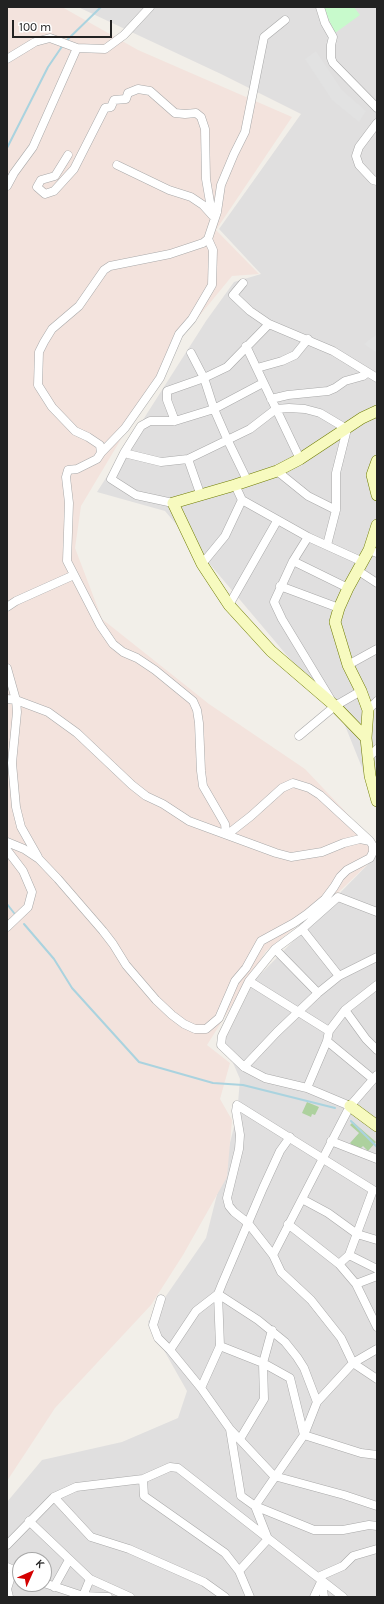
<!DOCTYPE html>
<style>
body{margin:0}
#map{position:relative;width:384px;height:1604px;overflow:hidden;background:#f2efe9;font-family:Karla,sans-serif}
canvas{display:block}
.frame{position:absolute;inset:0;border:8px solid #222;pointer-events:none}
.north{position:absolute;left:12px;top:1552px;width:40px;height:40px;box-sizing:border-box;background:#fff;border:1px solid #a7a7a7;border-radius:50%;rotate:45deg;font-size:11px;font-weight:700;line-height:16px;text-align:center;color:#222}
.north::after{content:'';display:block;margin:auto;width:14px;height:18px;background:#d40000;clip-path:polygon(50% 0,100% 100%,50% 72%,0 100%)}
.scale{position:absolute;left:12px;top:20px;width:100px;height:18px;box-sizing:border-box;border:2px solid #222;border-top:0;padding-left:5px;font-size:12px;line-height:14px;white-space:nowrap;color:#222;-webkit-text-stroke:3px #fff;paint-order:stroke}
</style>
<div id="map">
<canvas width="384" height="1604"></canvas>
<div class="frame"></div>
<div class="north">K</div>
<div class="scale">100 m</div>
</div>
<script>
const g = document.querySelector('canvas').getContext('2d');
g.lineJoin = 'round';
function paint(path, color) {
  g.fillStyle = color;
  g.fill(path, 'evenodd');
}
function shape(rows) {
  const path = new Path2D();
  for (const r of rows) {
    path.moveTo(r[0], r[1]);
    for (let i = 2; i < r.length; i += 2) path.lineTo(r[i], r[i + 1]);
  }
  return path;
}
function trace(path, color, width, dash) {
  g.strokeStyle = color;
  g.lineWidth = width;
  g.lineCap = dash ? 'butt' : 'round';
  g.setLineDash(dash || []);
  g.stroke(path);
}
const residential = shape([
 [78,7,377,7,377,805,344,723,165,511,97,492,206,321,234,282,261,274,219,229,301,114,221,74],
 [377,855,377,1597,7,1597,7,1502,42,1460,122,1442,178,1418,187,1391,148,1322,206,1238,237,1115,240,1079,224,1042,254,981],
 [20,1560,44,1560,44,1584,20,1584]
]);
const military = shape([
 [7,7,62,7,138,50,292,117,216,230,259,274,232,276,182,337,81,506,75,548,102,619,209,704,305,769,377,845,377,855,342,889,266,951,207,1045,230,1063,220,1099,232,1120,227,1177,183,1255,151,1305,55,1408,7,1481]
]);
const forest = shape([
 [307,1102,319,1107,315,1115,312,1114,311,1117,302,1113],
 [353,1122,376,1142,368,1151,363,1146,358,1151,350,1143,359,1133,350,1125]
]);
const park = shape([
 [323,7,354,7,360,15,335,33]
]);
const parking = shape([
 [316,51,342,90,366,111,359,122,332,100,305,59],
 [377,334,377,353,364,344]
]);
const stream = shape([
 [65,42,101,7],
 [7,148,48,67,63,45],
 [7,904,14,913],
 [24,924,54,959,72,988,139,1062,213,1083,243,1085,335,1108],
 [351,1121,377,1147],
 [7,1227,7,1257]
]);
const street = shape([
 [320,7,325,23,333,37,331,45,331,58,333,63,377,108],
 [7,59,35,42,50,38,77,48,105,49,124,35,150,7],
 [377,123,359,147,356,156,359,165,373,180,377,181],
 [68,155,55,176,41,180,37,187,45,194,54,191,74,169,105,108,111,107,114,100,126,99,128,93,138,89,150,91,175,113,185,114,196,113,201,117,205,129,206,179,211,208,217,212],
 [117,165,169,190,191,197,203,205,212,215],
 [7,186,14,173,33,147,77,48],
 [208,239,203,243,170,254,110,266,104,270,79,306,52,329,44,342,39,352,38,385,52,407,75,431,88,437,100,445,101,453,97,459,77,469,68,470,66,477,69,503,67,561,100,625,113,644,123,652,137,658,155,670,193,701,197,710,199,723,201,771,203,786,225,824,226,833],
 [243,283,233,295,250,311,269,324],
 [246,346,300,459],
 [191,353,204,378,214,409,228,441,247,480],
 [257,368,282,361,295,355,308,339],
 [271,399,288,395,328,391,335,388,345,381,363,376,367,373],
 [175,421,167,400,167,391,204,378,227,367,269,324,333,351,377,378],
 [101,453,125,428,160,378,179,334,192,319,212,285,213,250,208,239,217,212,221,185,234,154,245,132,264,37,285,20],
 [124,453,161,462,188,459,250,429,276,409,289,408,305,409,320,413,347,429,336,473,336,510,327,545],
 [188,459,201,496],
 [277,471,308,496,336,510],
 [235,485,242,500,308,537,361,561],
 [173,503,136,495,111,479,124,453,141,426,150,421,175,421,214,409,263,383],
 [308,537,293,561,274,602,282,619,331,700],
 [369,550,377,553],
 [293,561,348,588],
 [202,564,225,536,242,500],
 [357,570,377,583],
 [280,586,339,608],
 [229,605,277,521],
 [7,607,16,601,74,575],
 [348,665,377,649],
 [7,668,16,700,17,712,12,763,16,807,21,827,38,857],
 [7,699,16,700,48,712,77,733,132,785,146,796,163,804,189,821,276,853,291,857,322,852,344,843,360,839,370,841,373,846,373,852,370,858,347,870,340,877,334,887,325,899,307,914,294,923,261,941,246,968,235,981,219,1018,206,1029,195,1029,184,1024,172,1015,156,1000,126,965,113,944,103,931,58,879,39,859,24,849,7,842],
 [368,710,377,701],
 [299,736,335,706,361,691],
 [369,757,377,749],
 [228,834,251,816,282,788,293,783,309,788,320,795,369,840],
 [7,850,23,871,32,892,28,907,7,927],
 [302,929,339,976],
 [275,949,318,993],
 [249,981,329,1031],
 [345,1010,366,1039,377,1050],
 [327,1041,373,1079],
 [244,1067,277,1032,318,993,339,976,377,957],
 [307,1088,327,1041,329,1031,345,1010,377,985],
 [350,1106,307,1088,265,1078,244,1067,221,1045,222,1036,249,981,275,949,302,929,338,897,377,912],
 [331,1141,377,1159],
 [302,1199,328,1213,357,1234,377,1240],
 [288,1224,339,1264,349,1255,377,1269],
 [273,1255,350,1106,377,1075],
 [349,1255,373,1190,237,1105,236,1111,240,1135,239,1149,227,1198,229,1206,234,1212,248,1223,273,1255,281,1272,311,1300,341,1338,353,1363,377,1379],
 [339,1264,356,1284,377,1327],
 [356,1284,377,1276],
 [161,1299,153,1325,158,1338,170,1350,201,1388,230,1429,241,1496,255,1506,268,1539,239,1571],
 [220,1346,263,1363,290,1378,304,1435,361,1453,377,1455],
 [377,1349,353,1363,317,1402,304,1435,255,1506,314,1530,343,1530,369,1525,377,1526],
 [170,1350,196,1311,218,1294,258,1320,285,1342,297,1357,304,1368,317,1402],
 [201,1388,220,1346,218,1294,222,1284,263,1188,280,1151,290,1137],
 [230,1429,274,1476,344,1495,377,1506],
 [240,1439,264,1399,263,1363,272,1330],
 [143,1479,144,1496,225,1553,239,1571,250,1597],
 [54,1497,91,1537,129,1549,204,1582,225,1597],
 [29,1521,90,1579,130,1597],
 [7,1545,54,1497,76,1487,143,1479,170,1467,178,1468,343,1597],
 [7,1567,20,1573],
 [318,1577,343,1566,353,1556,377,1549],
 [322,1581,324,1597],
 [44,1583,83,1596,108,1597],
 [54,1587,69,1560],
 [83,1596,90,1579],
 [9,1597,7,1589,13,1570],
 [314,1597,322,1580]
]);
const secondary = shape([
 [377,461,372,475,377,495],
 [377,525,369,550,348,588,339,608,335,622,348,665,361,691,368,710,366,738,370,776,377,801],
 [366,738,335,706,271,651,229,605,202,564,173,503,235,485,277,471,300,459,362,418,377,411],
 [350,1106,377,1126]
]);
paint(residential, '#e0dfdf');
paint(military, '#f3e3dd');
paint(forest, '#add19e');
paint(park, '#c8facc');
paint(parking, '#e2e2e2');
trace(stream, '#aad3df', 2);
trace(street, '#a9a9a9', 9);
trace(secondary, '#707d05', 12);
trace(street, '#fff', 8);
trace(secondary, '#f7fabf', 11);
</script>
